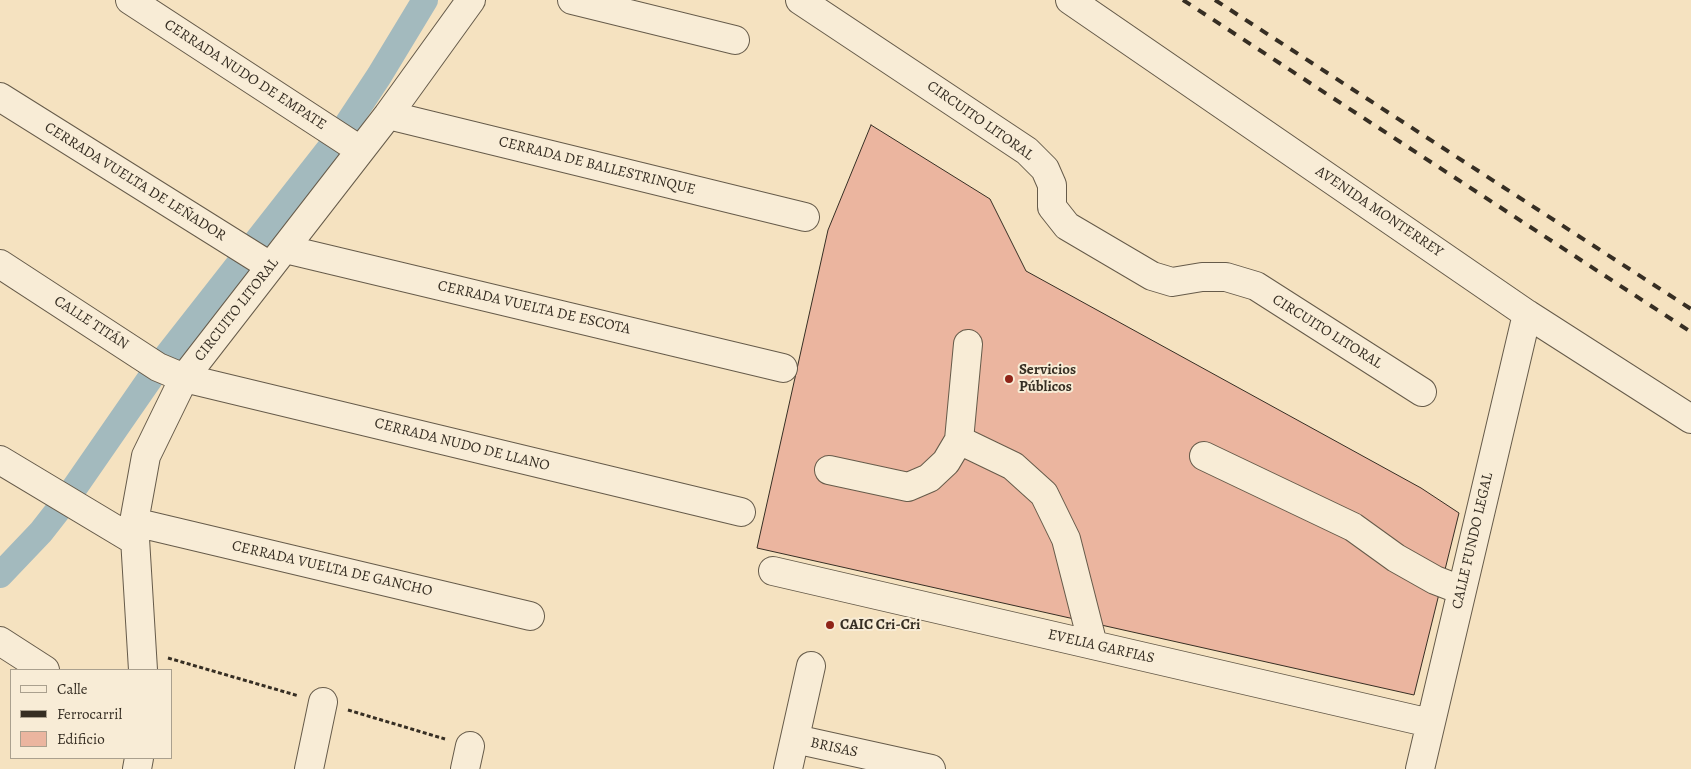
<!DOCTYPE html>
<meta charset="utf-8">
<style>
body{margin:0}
#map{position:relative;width:1691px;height:769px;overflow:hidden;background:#f5e2c0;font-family:Alegreya,serif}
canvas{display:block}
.legend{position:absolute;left:10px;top:669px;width:162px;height:90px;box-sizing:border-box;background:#f8ecd6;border:1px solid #aaa08e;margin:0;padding:6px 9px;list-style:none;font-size:15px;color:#362e23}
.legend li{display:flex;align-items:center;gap:10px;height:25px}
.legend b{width:25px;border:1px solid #aaa08e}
</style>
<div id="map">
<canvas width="1691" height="769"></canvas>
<ul class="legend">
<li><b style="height:6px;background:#f8ecd6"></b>Calle</li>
<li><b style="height:6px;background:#362e23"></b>Ferrocarril</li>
<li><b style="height:14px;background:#ebb59f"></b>Edificio</li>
</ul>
</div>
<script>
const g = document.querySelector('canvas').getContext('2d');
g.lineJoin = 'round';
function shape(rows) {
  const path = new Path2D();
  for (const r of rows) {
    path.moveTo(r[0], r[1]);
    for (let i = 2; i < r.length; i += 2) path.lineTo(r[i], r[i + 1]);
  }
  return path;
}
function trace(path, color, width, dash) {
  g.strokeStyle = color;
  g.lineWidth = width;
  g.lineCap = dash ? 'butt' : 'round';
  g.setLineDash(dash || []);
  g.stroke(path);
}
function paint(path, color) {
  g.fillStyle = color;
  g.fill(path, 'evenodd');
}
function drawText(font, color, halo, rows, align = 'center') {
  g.font = font + ' Alegreya,serif';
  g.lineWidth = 4;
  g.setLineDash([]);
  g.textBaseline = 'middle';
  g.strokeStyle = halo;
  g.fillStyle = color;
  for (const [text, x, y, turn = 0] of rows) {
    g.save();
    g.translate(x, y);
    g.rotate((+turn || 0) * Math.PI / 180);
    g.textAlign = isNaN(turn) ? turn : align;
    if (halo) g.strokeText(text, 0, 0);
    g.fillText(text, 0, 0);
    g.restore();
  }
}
const canal = shape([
 [0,575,41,532,66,500,158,367,340,135,379,76,425,0]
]);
const building = shape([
 [871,125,990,199,1026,271,1421,488,1459,513,1414,695,757,548,828,230,871,125]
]);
const path = shape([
 [168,658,299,696],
 [348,710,445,739]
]);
const minor = shape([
 [130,0,360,150],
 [572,0,735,40],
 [800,0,1027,151,1045,169,1052,185,1052,207,1067,226,1152,276,1172,282,1202,277,1226,277,1256,286,1422,392],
 [1070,0,1527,314,1691,419],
 [0,97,270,266],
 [388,115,805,217],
 [285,249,783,368],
 [0,264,158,367,184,378,741,512],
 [959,440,1013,466,1044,494,1066,539,1093,645],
 [1204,456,1353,527,1396,558,1435,580,1461,590],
 [0,460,135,541],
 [829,470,908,487,929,478,946,462,959,440,968,344],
 [134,522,530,616],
 [773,571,1430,723],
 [0,641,45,670],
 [143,670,134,522,146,456,184,378,388,115,471,0],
 [795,739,931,769],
 [137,769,139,758],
 [309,769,323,702],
 [465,769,470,746],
 [788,769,811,666],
 [1420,769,1527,314]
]);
const rail = shape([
 [1183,0,1691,332],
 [1215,0,1691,309]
]);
const markers = [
 [1009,379,5,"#8f2418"],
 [830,625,5,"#8f2418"]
];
const streetNames = [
 ["CERRADA NUDO DE EMPATE",245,75,33],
 ["CIRCUITO LITORAL",980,121,35],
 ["CERRADA DE BALLESTRINQUE",597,166,14],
 ["CERRADA VUELTA DE LEÑADOR",135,182,32],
 ["AVENIDA MONTERREY",1379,212,34],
 ["CERRADA VUELTA DE ESCOTA",534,308,13],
 ["CIRCUITO LITORAL",237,310,-52],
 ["CALLE TITÁN",91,323,33],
 ["CIRCUITO LITORAL",1327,332,32],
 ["CERRADA NUDO DE LLANO",462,445,14],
 ["CALLE FUNDO LEGAL",1473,541,-77],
 ["CERRADA VUELTA DE GANCHO",332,569,13],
 ["EVELIA GARFIAS",1101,647,13],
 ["BRISAS",834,748,12]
];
const poiNames = [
 ["Servicios",1019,370],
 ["Públicos",1019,387],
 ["CAIC Cri-Cri",840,625]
];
trace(canal, '#a3babe', 26);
paint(building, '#ebb59f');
trace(building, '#362e23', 1);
trace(minor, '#665b4a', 30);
trace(path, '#362e23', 3, [4, 2.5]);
trace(minor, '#f8ecd6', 28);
trace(rail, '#362e23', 4, [9, 9]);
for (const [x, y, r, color] of markers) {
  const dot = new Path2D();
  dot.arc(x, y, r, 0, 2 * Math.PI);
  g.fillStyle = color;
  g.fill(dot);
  trace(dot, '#f8ecd6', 2);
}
drawText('15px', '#362e23', '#f8ecd6', streetNames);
drawText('bold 15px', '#362e23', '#f8ecd6', poiNames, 'left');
</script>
